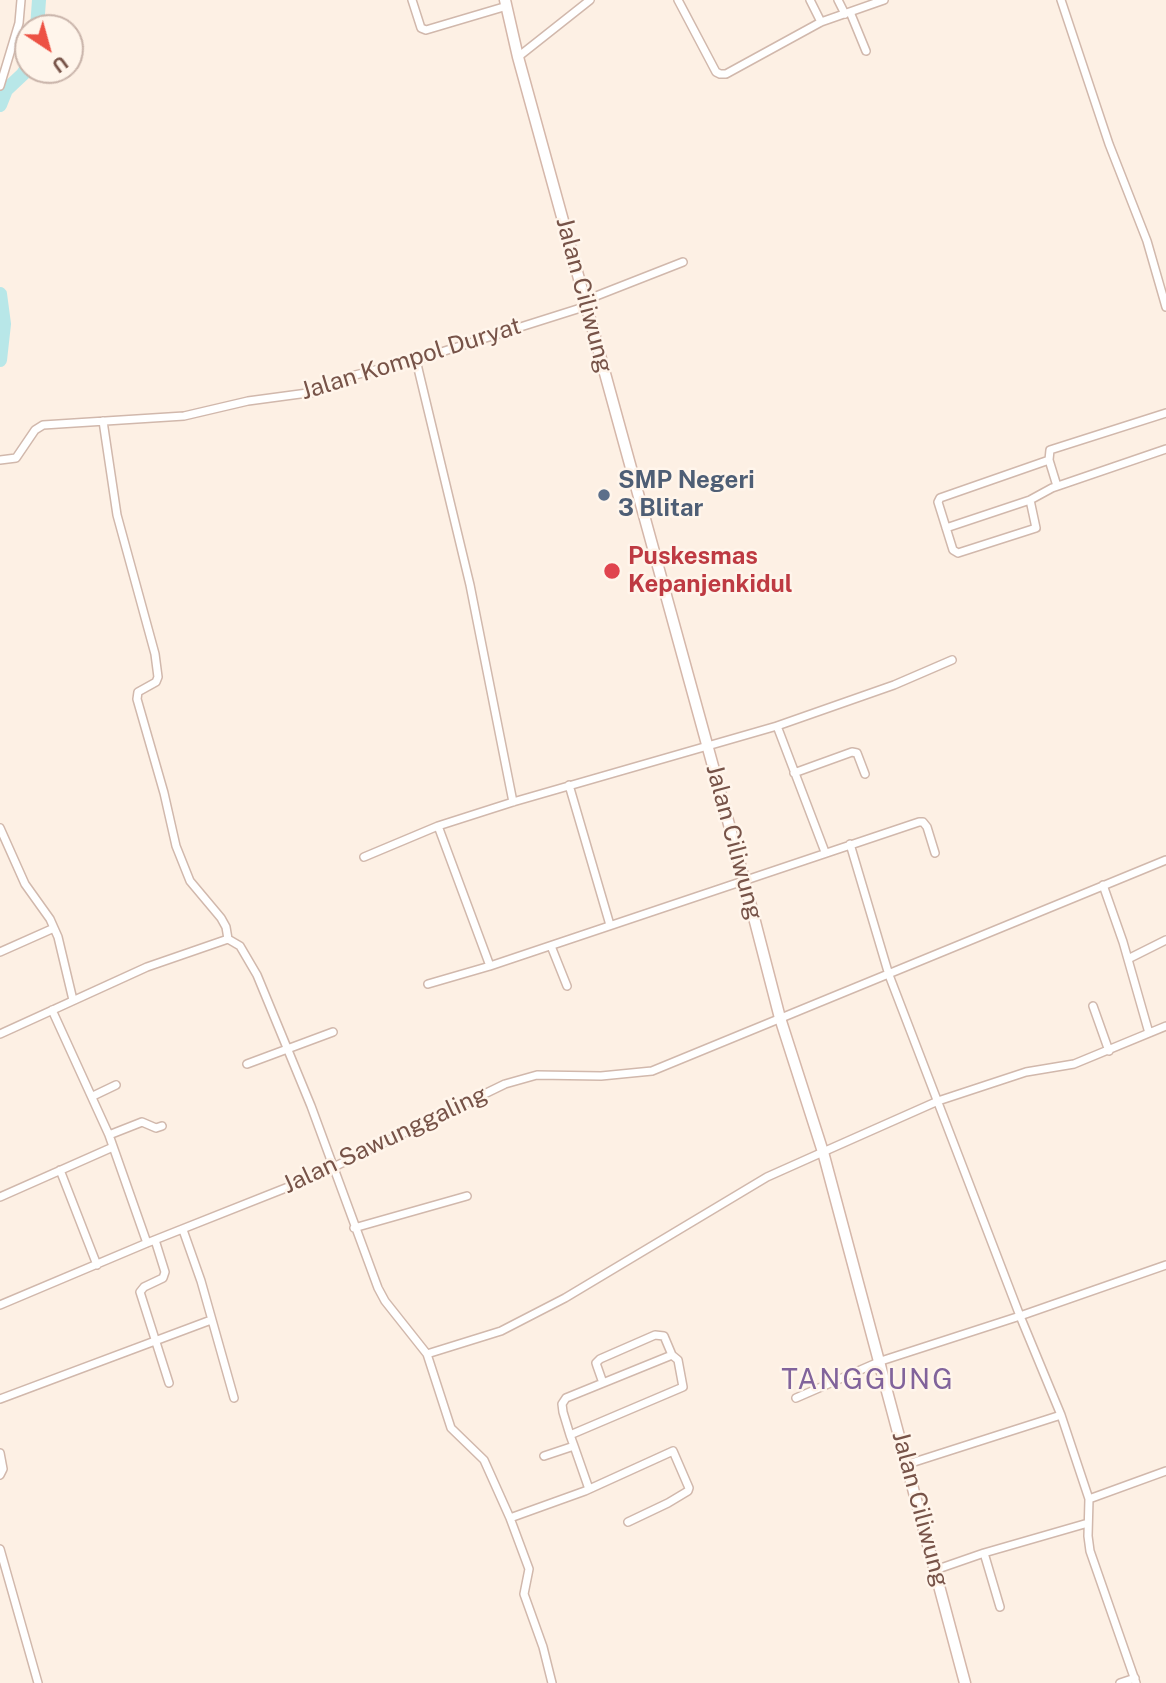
<!DOCTYPE html>
<style>
body{margin:0}
#map{position:relative;width:1166px;height:1683px;overflow:hidden;background:#fdf0e4;font-family:"Public Sans",sans-serif}
canvas{display:block}
.north{position:absolute;left:14px;top:14px;width:70px;height:70px;box-sizing:border-box;background:#fff5eb;border:2px solid #c9b4aa;border-radius:50%;rotate:144deg;font-size:19px;font-weight:700;line-height:28px;text-align:center;color:#775348}
.north::after{content:'';display:block;margin:auto;width:24px;height:32px;background:#ed5244;clip-path:polygon(50% 0,100% 100%,50% 72%,0 100%)}
</style>
<div id="map">
<canvas width="1166" height="1683"></canvas>
<div class="north">U</div>
</div>
<script>
const g = document.querySelector('canvas').getContext('2d');
g.lineJoin = 'round';
function shape(rows) {
  const path = new Path2D();
  for (const r of rows) {
    path.moveTo(r[0], r[1]);
    for (let i = 2; i < r.length; i += 2) path.lineTo(r[i], r[i + 1]);
  }
  return path;
}
function trace(path, color, width, dash) {
  g.strokeStyle = color;
  g.lineWidth = width;
  g.lineCap = dash ? 'butt' : 'round';
  g.setLineDash(dash || []);
  g.stroke(path);
}
function drawText(font, color, halo, rows, align = 'center') {
  g.font = font + ' "Public Sans",sans-serif';
  g.lineWidth = 5;
  g.setLineDash([]);
  g.textBaseline = 'middle';
  g.strokeStyle = halo;
  g.fillStyle = color;
  for (const [text, x, y, turn = 0] of rows) {
    g.save();
    g.translate(x, y);
    g.rotate((+turn || 0) * Math.PI / 180);
    g.textAlign = isNaN(turn) ? turn : align;
    if (halo) g.strokeText(text, 0, 0);
    g.fillText(text, 0, 0);
    g.restore();
  }
}
const river = shape([
 [37,28,39,0],
 [0,105,6,90,23,74,28,66],
 [0,294,4,324,0,360]
]);
const street = shape([
 [412,0,421,28,426,30,507,6],
 [678,0,716,72,720,74,726,74,821,22,884,0],
 [810,0,821,22],
 [838,0,845,14],
 [1061,0,1109,144,1147,241,1166,307],
 [850,12,866,51],
 [518,57,590,0],
 [0,86,19,23,21,0],
 [586,300,683,262],
 [416,360,470,585,513,802],
 [103,421,117,515,155,654,158,677,156,682,138,692,137,699,164,793,176,846,190,881,221,918,226,927,228,939,240,946,257,975,311,1106,378,1288,385,1301,427,1354,501,1331,565,1298,767,1177,823,1152,938,1101,1026,1072,1074,1064,1166,1026],
 [0,460,16,458,35,430,43,425,184,416,248,401,315,392,347,377,416,360,587,306],
 [1057,486,1049,460,1050,450,1166,413],
 [1030,500,1036,528,958,553,953,550,938,502,940,498,1049,460],
 [946,528,1030,500,1052,488,1166,449],
 [777,726,825,852],
 [794,773,852,752,857,753,865,774],
 [569,785,610,925],
 [438,826,490,966],
 [0,828,25,884,50,919,58,937,73,1000],
 [850,844,889,975,1020,1316,1061,1415,1089,1499],
 [364,857,438,826,513,802,777,726,894,685,952,660],
 [1103,885,1123,942,1149,1033],
 [551,946,567,986],
 [0,952,54,928],
 [1128,959,1166,940],
 [428,984,490,966,919,822,923,822,927,827,935,853],
 [1093,1006,1109,1051],
 [52,1010,109,1135,147,1243],
 [0,1034,147,967,228,939],
 [247,1064,333,1032],
 [93,1096,116,1085],
 [109,1135,142,1122,156,1128,162,1126],
 [60,1170,97,1265],
 [0,1197,113,1147],
 [354,1228,467,1196],
 [183,1230,201,1281,234,1398],
 [155,1240,165,1272,163,1278,144,1287,140,1292,169,1383],
 [0,1305,147,1243,311,1178,505,1084,537,1075,601,1076,652,1071,1166,860],
 [427,1354,451,1428,484,1460,510,1518,585,1491,673,1451,689,1488,688,1491,668,1503,628,1522],
 [603,1383,597,1366,596,1363,600,1359,655,1335,664,1336,672,1355],
 [796,1398,881,1361,1020,1316,1166,1265],
 [0,1399,211,1320],
 [570,1435,683,1387,678,1360,672,1355,566,1398,562,1404,563,1412,570,1435,574,1446,589,1489],
 [0,1453,3,1469,0,1475],
 [544,1456,574,1446],
 [908,1464,1061,1415],
 [510,1518,529,1569,524,1594,543,1647,552,1683],
 [0,1549,38,1683],
 [984,1553,1000,1607],
 [935,1570,984,1553,1088,1523],
 [1120,1683,1135,1678],
 [1136,1683,1090,1551,1088,1536,1089,1499,1166,1471]
]);
const secondary = shape([
 [505,0,518,57,744,879,780,1018,823,1152,965,1683]
]);
const markers = [
 [604,495,7,"#5c6f8a"],
 [612,571,9,"#e0444e"]
];
const streetNames = [
 ["Jalan Ciliwung",584,295,75],
 ["Jalan Kompol Duryat",411,359,-17],
 ["Jalan Ciliwung",734,842,75],
 ["Jalan Sawunggaling",385,1140,-25],
 ["Jalan Ciliwung",920,1509,75]
];
const serviceNames = [
 ["SMP Negeri",618,481],
 ["3 Blitar",618,509]
];
const healthNames = [
 ["Puskesmas",628,557],
 ["Kepanjenkidul",628,585]
];
const quarterNames = [
 ["TANGGUNG",868,1380]
];
trace(river, '#b8e7e8', 14);
trace(street, '#d1b8ac', 10);
trace(secondary, '#d5b7aa', 13);
trace(street, '#fff', 7);
trace(secondary, '#fff', 10);
for (const [x, y, r, color] of markers) {
  const dot = new Path2D();
  dot.arc(x, y, r, 0, 2 * Math.PI);
  g.fillStyle = color;
  g.fill(dot);
  trace(dot, '#fff5eb', 2.5);
}
drawText('24px', '#775348', '#fff5eb', streetNames);
drawText('bold 24px', '#4e5e75', '#fff5eb', serviceNames, 'left');
drawText('bold 24px', '#be3a42', '#fff5eb', healthNames, 'left');
g.letterSpacing = '2px';
drawText('28px', '#81639b', '#fff5eb', quarterNames);
g.letterSpacing = '0px';
</script>
